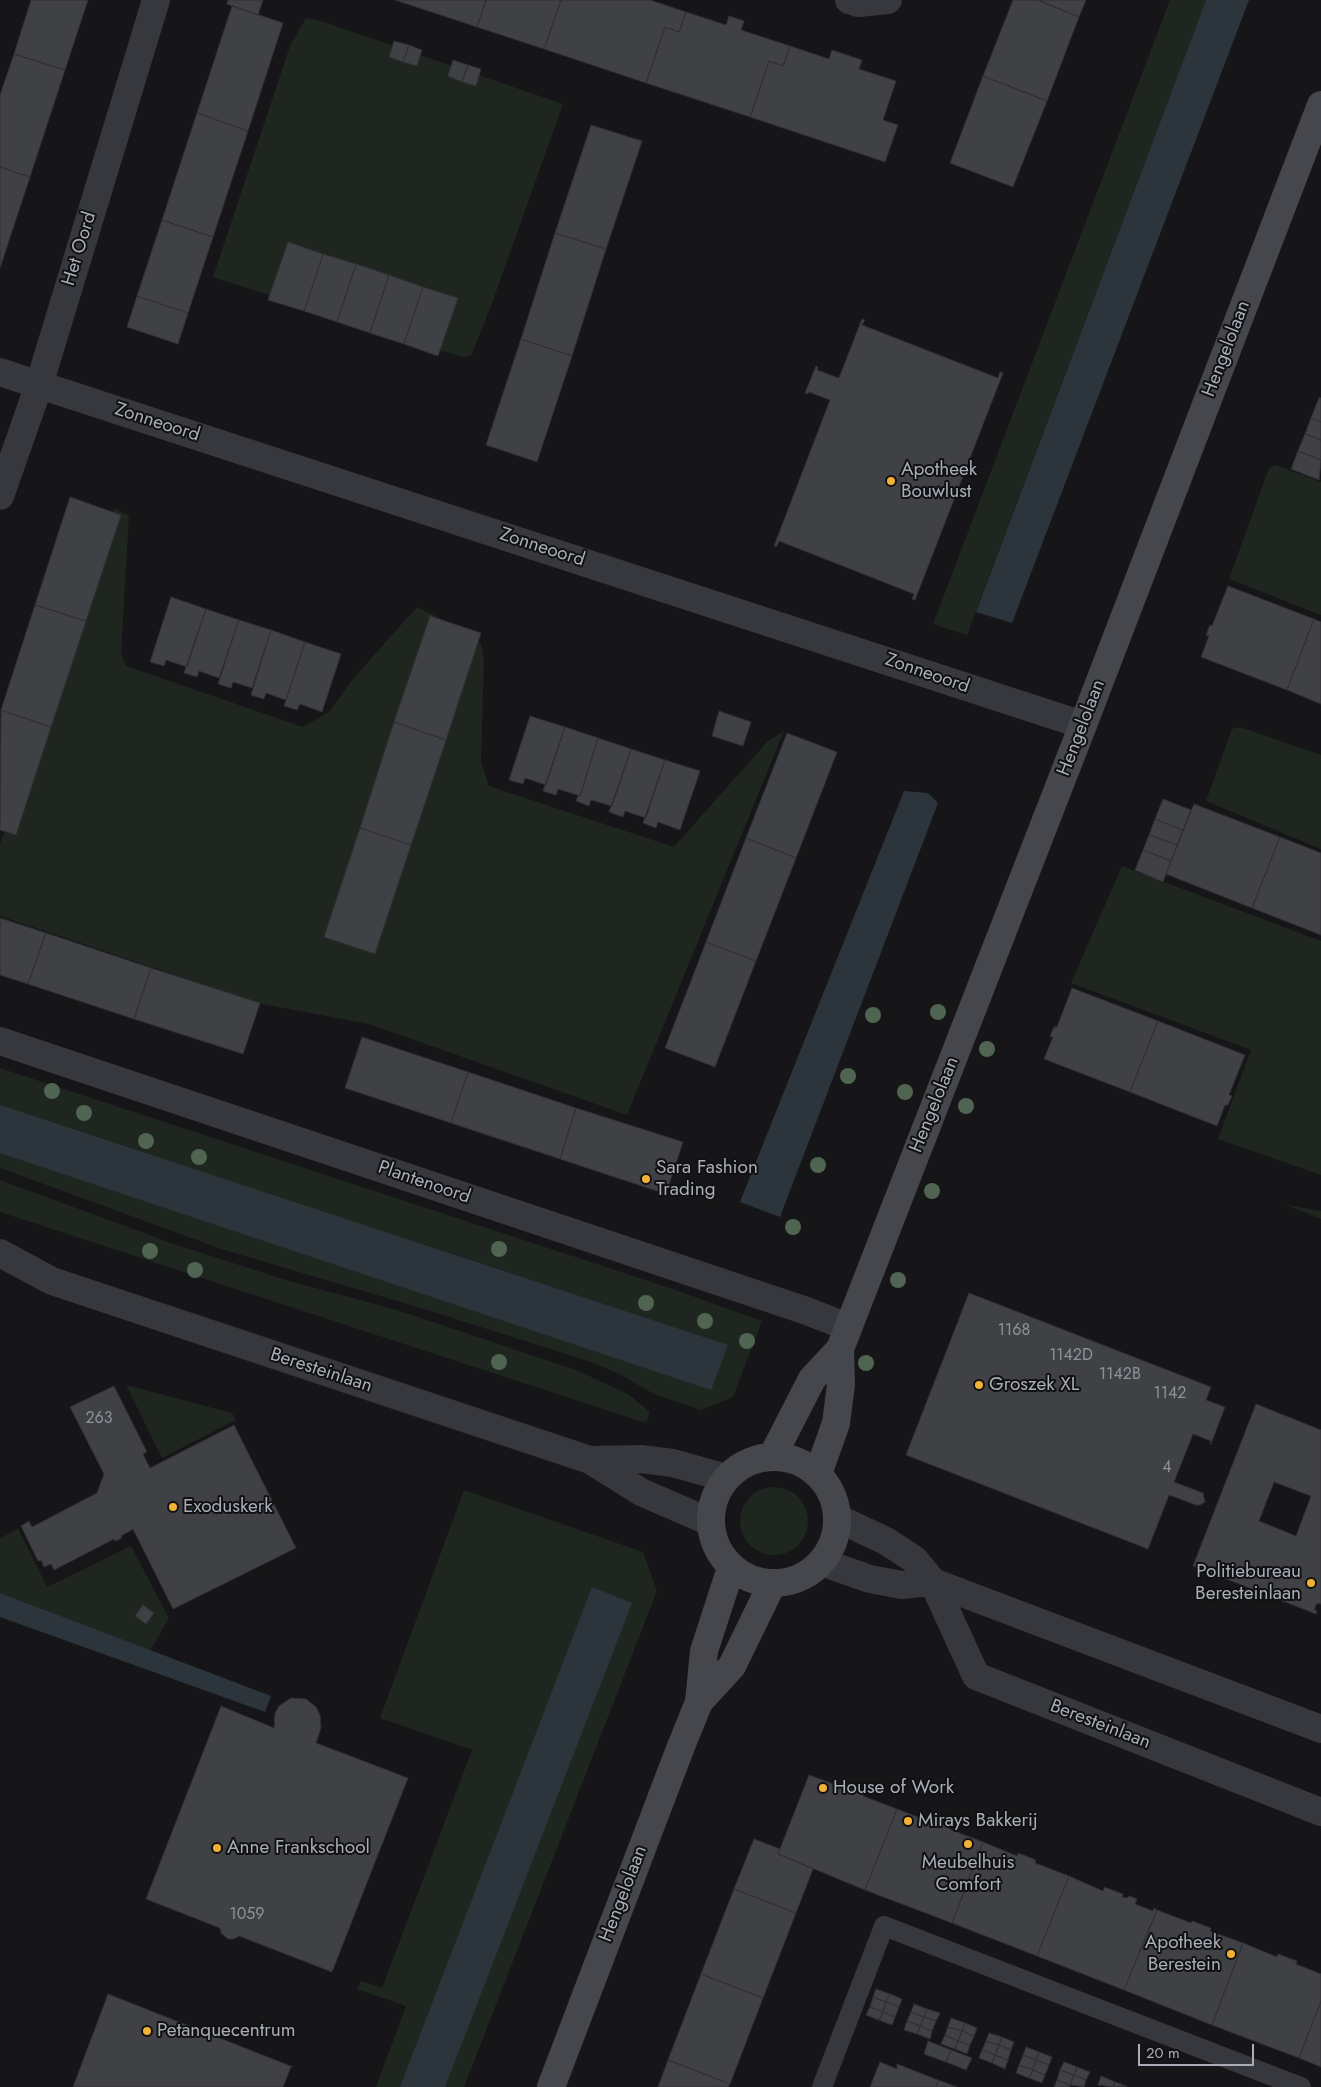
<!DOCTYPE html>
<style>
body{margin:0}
#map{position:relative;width:1321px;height:2087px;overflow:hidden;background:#161618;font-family:Jost,sans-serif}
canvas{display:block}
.scale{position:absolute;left:1138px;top:2044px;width:116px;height:22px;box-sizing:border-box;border:2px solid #a8adb8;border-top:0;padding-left:6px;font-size:15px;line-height:18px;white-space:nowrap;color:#a8adb8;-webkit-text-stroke:4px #111113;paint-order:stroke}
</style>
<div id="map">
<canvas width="1321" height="2087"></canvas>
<div class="scale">20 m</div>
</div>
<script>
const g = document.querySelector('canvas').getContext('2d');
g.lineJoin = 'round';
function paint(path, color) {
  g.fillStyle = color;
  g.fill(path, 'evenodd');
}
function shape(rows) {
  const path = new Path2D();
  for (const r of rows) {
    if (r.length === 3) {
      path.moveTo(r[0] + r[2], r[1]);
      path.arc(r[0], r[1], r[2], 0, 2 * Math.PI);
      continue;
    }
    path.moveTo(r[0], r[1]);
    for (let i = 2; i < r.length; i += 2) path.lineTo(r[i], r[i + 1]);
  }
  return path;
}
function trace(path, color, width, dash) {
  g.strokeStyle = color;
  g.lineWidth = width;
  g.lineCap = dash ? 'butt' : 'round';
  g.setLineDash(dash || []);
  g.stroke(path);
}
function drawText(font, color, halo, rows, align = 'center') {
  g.font = font + ' Jost,sans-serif';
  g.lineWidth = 4;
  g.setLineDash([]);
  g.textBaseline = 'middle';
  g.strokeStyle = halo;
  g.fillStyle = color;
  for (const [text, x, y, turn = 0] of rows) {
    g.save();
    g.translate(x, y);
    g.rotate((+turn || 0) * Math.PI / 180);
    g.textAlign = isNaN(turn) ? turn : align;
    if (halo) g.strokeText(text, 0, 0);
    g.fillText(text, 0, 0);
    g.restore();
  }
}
const green = shape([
 [1170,0,1206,0,967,635,933,624],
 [306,18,321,21,563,104,491,306,471,356,465,357,430,348,213,277,290,46],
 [1275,465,1321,482,1321,615,1229,579,1269,468],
 [114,508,129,516,121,653,126,666,303,727,329,712,352,680,417,607,466,631,481,644,484,660,481,761,489,786,674,847,767,742,784,731,627,1115,369,1024,262,1004,0,916,0,844],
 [1240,727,1321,755,1321,849,1206,801,1232,729],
 [1122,866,1321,941,1321,1175,1218,1139,1251,1050,1071,983],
 [0,1068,673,1289,762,1321,733,1397,701,1410,656,1395,621,1375,591,1362,424,1309,221,1249,0,1168],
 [0,1180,174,1244,286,1280,397,1310,576,1370,628,1394,650,1412,646,1423,0,1212],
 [1286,1205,1321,1211,1321,1219],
 [126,1385,232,1413,236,1420,162,1458],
 [774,1521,34],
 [464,1490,643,1552,657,1591,464,2087,376,2087,406,2006,357,1989,361,1981,382,1988,472,1750,380,1718],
 [18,1528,47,1587,131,1546,169,1618,150,1651,0,1593,0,1539]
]);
const water = shape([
 [1206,0,1249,0,1012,623,976,612],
 [904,791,928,793,938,803,780,1217,740,1202],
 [0,1105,728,1345,711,1390,0,1153],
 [592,1587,632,1603,445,2087,400,2087],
 [0,1593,271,1696,265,1712,0,1617]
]);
const building = shape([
 [31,0,88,0,65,70,14,54,31,0],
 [228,0,263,0,258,15,227,4,228,0],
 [395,0,486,0,477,27,395,0],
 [486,0,561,0,544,49,477,27,486,0],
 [561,0,650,0,686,12,679,32,665,27,646,83,544,49,561,0],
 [1013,0,1038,0,1079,17,1047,101,983,76,1013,0],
 [1038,0,1086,0,1079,17,1038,0],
 [232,6,283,23,248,131,197,113,232,6],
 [686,12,726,25,729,16,744,21,741,30,790,46,783,66,769,61,750,117,646,83,665,27,679,32,686,12],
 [394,41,409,45,403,62,389,57,394,41],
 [409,45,422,50,417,66,403,62,409,45],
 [790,46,829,59,832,50,862,60,859,69,896,81,883,120,898,125,885,162,750,117,769,61,783,66,790,46],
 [14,54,65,70,30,177,0,167,0,95,14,54],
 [453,60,468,65,462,82,448,76,453,60],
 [468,65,481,69,476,86,462,82,468,65],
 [983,76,1047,101,1013,187,950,163,983,76],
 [197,113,248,131,213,237,162,220,197,113],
 [591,125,642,141,606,249,555,233,591,125],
 [0,167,30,177,0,268,0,167],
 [162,220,213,237,188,313,137,296,162,220],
 [555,233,606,249,572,356,521,339,555,233],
 [288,242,323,254,304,311,268,300,288,242],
 [323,254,356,264,337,322,304,311,323,254],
 [356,264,389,275,370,333,337,322,356,264],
 [389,275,423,287,404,344,370,333,389,275],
 [423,287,458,298,438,356,404,344,423,287],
 [137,296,188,313,178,344,127,327,137,296],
 [862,319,865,320,862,325,998,378,1000,372,1003,373,915,600,912,599,914,594,779,541,777,546,774,546,830,400,809,392,808,394,805,393,816,366,818,367,817,370,839,378,862,319],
 [521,339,572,356,537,462,486,445,521,339],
 [1319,398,1321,398,1321,422,1311,418,1319,398],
 [1311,418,1321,422,1321,440,1305,434,1311,418],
 [1305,434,1321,440,1321,460,1298,451,1305,434],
 [1298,451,1321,460,1319,480,1291,469,1298,451],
 [70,497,121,515,86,621,35,605,70,497],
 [1228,586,1314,619,1287,690,1201,657,1209,636,1206,635,1210,625,1212,626,1228,586],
 [171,597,206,609,187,667,166,660,164,666,150,662,171,597],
 [35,605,86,621,51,727,1,710,35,605],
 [206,609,239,620,219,678,199,671,197,677,184,673,206,609],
 [430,616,481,633,446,740,394,722,430,616],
 [1314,619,1321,622,1321,704,1287,690,1314,619],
 [239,620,271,630,252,688,233,682,231,688,218,684,239,620],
 [271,630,305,642,286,700,266,693,264,699,251,695,271,630],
 [305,642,341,654,322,712,300,704,297,710,284,706,305,642],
 [1,710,51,727,16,835,0,830,1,710],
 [719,711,751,722,743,746,712,736,719,711],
 [530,716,565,727,546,785,525,778,523,784,509,780,530,716],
 [394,722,446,740,411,845,360,828,394,722],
 [565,727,598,738,580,796,558,789,556,795,543,791,565,727],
 [787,733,837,752,796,858,746,838,787,733],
 [598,738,631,749,612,806,591,800,589,806,576,801,578,795,580,796,598,738],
 [631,749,665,760,646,818,625,811,623,817,609,812,631,749],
 [665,760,700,771,680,830,658,822,656,828,643,823,665,760],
 [1163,799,1191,810,1183,830,1155,819,1163,799],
 [1194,804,1280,837,1252,908,1166,874,1194,804],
 [1155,819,1183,830,1177,845,1149,835,1155,819],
 [360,828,411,845,375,954,324,937,360,828],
 [1149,835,1177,845,1171,861,1143,850,1149,835],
 [1280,837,1321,853,1321,935,1252,908,1280,837],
 [746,838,796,858,756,961,706,942,746,838],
 [1143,850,1171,861,1163,882,1135,870,1143,850],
 [0,918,46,933,28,984,0,975,0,918],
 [46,933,151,968,134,1019,28,984,46,933],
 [706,942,756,961,715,1067,665,1048,706,942],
 [151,968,260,1003,243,1054,134,1019,151,968],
 [1072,988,1158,1021,1130,1092,1044,1059,1053,1037,1050,1036,1054,1027,1057,1027,1072,988],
 [1158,1021,1245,1055,1229,1095,1232,1096,1228,1105,1225,1105,1217,1126,1130,1092,1158,1021],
 [362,1037,468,1072,451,1123,345,1088,362,1037],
 [468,1072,576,1108,560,1159,451,1123,468,1072],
 [576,1108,683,1142,666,1194,560,1159,576,1108],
 [969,1293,1211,1387,1206,1400,1225,1407,1211,1444,1210,1444,1211,1441,1193,1434,1174,1482,1203,1493,1205,1502,1200,1505,1196,1505,1169,1495,1148,1549,906,1455,969,1293],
 [114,1386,147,1452,143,1454,150,1468,234,1425,296,1548,173,1609,133,1529,121,1536,122,1538,115,1541,114,1539,54,1570,51,1564,44,1567,41,1560,38,1561,21,1526,29,1521,32,1527,97,1493,104,1474,70,1407,114,1386],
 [1256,1404,1321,1430,1321,1604,1317,1603,1314,1610,1317,1611,1316,1614,1193,1566,1256,1404],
 [1274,1482,1311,1496,1296,1536,1259,1521,1274,1482],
 [143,1605,154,1613,146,1624,135,1616,143,1605],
 [291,1698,306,1699,316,1707,320,1715,321,1728,316,1743,408,1778,332,1972,239,1936,234,1939,228,1939,221,1933,220,1928,146,1899,221,1706,274,1728,275,1713,279,1706,291,1698],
 [809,1775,844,1788,845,1786,864,1793,863,1796,897,1809,865,1890,778,1854,809,1775],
 [897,1809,931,1822,932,1819,950,1827,949,1829,983,1842,952,1923,865,1890,897,1809],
 [754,1839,780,1849,778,1854,813,1869,796,1913,734,1889,754,1839],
 [983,1842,1017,1856,1018,1853,1036,1860,1035,1863,1069,1876,1037,1956,952,1923,983,1842],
 [1069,1876,1103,1891,1104,1887,1123,1894,1122,1897,1127,1898,1129,1896,1137,1899,1135,1904,1153,1911,1154,1908,1157,1910,1124,1990,1037,1956,1069,1876],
 [734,1889,796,1913,763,1998,701,1974,734,1889],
 [1157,1910,1191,1923,1192,1921,1211,1928,1210,1931,1243,1943,1212,2025,1124,1990,1157,1910],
 [1243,1943,1277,1957,1278,1954,1297,1961,1296,1964,1321,1974,1321,2001,1299,2058,1212,2025,1243,1943],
 [701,1974,763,1998,730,2084,668,2060,701,1974],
 [876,1989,890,1994,886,2002,873,1997,876,1989],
 [108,1994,293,2067,291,2067,283,2087,73,2087,108,1994],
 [890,1994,902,1999,899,2007,886,2002,890,1994],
 [873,1997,886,2002,883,2012,870,2007,873,1997],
 [1321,2001,1321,2067,1299,2058,1321,2001],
 [886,2002,899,2007,895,2017,883,2012,886,2002],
 [914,2004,927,2009,924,2017,911,2012,914,2004],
 [870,2007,883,2012,879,2020,866,2015,870,2007],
 [927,2009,940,2013,936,2021,924,2017,927,2009],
 [883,2012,895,2017,892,2025,879,2020,883,2012],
 [911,2012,924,2017,920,2026,907,2021,911,2012],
 [924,2017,936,2021,932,2031,920,2026,924,2017],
 [951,2018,965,2023,962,2031,948,2027,951,2018],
 [907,2021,920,2026,917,2034,904,2030,907,2021],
 [965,2023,977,2028,974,2036,962,2031,965,2023],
 [920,2026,932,2031,930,2039,917,2034,920,2026],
 [948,2027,962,2031,958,2041,945,2035,948,2027],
 [962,2031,974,2036,970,2045,958,2041,962,2031],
 [989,2033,1002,2037,999,2045,986,2041,989,2033],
 [945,2035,958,2041,955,2049,941,2044,945,2035],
 [1002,2037,1014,2042,1011,2050,999,2045,1002,2037],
 [928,2041,951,2050,946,2062,924,2054,928,2041],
 [958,2041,970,2045,967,2054,955,2049,958,2041],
 [986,2041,999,2045,995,2055,982,2050,986,2041],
 [999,2045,1011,2050,1008,2060,995,2055,999,2045],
 [1026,2047,1039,2052,1036,2060,1023,2055,1026,2047],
 [951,2050,972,2058,966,2070,946,2062,951,2050],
 [982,2050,995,2055,992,2063,979,2058,982,2050],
 [1039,2052,1052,2057,1049,2065,1036,2060,1039,2052],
 [995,2055,1008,2060,1005,2069,992,2063,995,2055],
 [1023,2055,1036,2060,1033,2070,1019,2065,1023,2055],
 [668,2060,730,2084,728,2087,658,2087,668,2060],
 [1036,2060,1049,2065,1045,2075,1033,2070,1036,2060],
 [880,2062,897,2069,897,2064,938,2080,936,2087,870,2087,880,2062],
 [1064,2062,1077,2067,1074,2075,1060,2070,1064,2062],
 [1019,2065,1033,2070,1029,2078,1016,2073,1019,2065],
 [1077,2067,1090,2072,1086,2080,1074,2075,1077,2067],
 [1033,2070,1045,2075,1042,2083,1029,2078,1033,2070],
 [1060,2070,1074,2075,1070,2085,1057,2080,1060,2070],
 [1074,2075,1086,2080,1084,2087,1070,2085,1074,2075],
 [1101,2076,1115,2082,1113,2087,1098,2085,1101,2076],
 [938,2080,957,2087,936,2087,938,2080],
 [1057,2080,1070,2085,1069,2087,1054,2087,1057,2080],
 [1115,2082,1127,2086,1113,2087,1115,2082]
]);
const lane = shape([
 [822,2087,884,1926,1301,2087]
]);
const street = shape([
 [849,0,858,3,888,0],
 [0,372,1083,725],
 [0,496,39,385,156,0],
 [0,1041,804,1310,848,1327],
 [0,1253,52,1281,590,1460,641,1492,710,1522],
 [590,1460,641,1459,673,1463,726,1478],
 [837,1518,886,1541,915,1560,933,1582,976,1676,1321,1812],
 [821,1562,870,1579,902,1585,933,1582,1321,1729]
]);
const secondary = shape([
 [774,1520,63],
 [772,1457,812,1379,840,1349,1083,725,1321,105],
 [818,1474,836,1423,841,1385,840,1349],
 [699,1702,732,1666,772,1584],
 [551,2087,680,1749,699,1702,704,1651,731,1568]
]);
const trees = [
 [938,1012],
 [873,1015],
 [987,1049],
 [848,1076],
 [52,1091],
 [905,1092],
 [966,1106],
 [84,1113],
 [146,1141],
 [199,1157],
 [818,1165],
 [932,1191],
 [793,1227],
 [499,1249],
 [150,1251],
 [195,1270],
 [898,1280],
 [646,1303],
 [705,1321],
 [747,1341],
 [499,1362],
 [866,1363]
];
const markers = [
 [891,481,5,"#f2b134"],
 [646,1179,5,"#f2b134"],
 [979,1385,5,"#f2b134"],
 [173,1507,5,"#f2b134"],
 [1311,1583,5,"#f2b134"],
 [823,1788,5,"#f2b134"],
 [908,1821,5,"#f2b134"],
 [968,1844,5,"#f2b134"],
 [217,1848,5,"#f2b134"],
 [1231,1954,5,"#f2b134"],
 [147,2031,5,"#f2b134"]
];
const numberNames = [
 ["1168",1014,1331],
 ["1142D",1071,1356],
 ["1142B",1120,1375],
 ["1142",1170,1394],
 ["263",99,1419],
 ["4",1167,1468],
 ["1059",247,1915]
];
const streetNames = [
 ["Het Oord",80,249,-73],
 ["Hengelolaan",1227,349,-69],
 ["Zonneoord",157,423,18],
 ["Zonneoord",542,548,18],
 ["Zonneoord",927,674,19],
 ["Hengelolaan",1082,728,-69],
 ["Hengelolaan",935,1105,-68],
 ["Plantenoord",424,1183,19],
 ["Beresteinlaan",321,1371,18],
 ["Beresteinlaan",1100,1725,21],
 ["Hengelolaan",624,1894,-69]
];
const poiNames = [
 ["Apotheek",901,470],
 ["Bouwlust",901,492],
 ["Sara Fashion",656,1168],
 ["Trading",656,1190],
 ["Groszek XL",989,1385],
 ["Exoduskerk",183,1507],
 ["Politiebureau",1301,1572,"right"],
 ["Beresteinlaan",1301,1594,"right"],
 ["House of Work",833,1788],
 ["Mirays Bakkerij",918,1821],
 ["Anne Frankschool",227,1848],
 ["Meubelhuis",968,1863,"center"],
 ["Comfort",968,1885,"center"],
 ["Apotheek",1221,1943,"right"],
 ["Berestein",1221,1965,"right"],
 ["Petanquecentrum",157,2031]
];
paint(green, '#1e261f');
paint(water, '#2c353c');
paint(building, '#404145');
trace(building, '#303034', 1);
trace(lane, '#37383d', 20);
trace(street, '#37383d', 28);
trace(secondary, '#45474d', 28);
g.fillStyle = '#506452';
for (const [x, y] of trees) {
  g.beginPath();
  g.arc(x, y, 8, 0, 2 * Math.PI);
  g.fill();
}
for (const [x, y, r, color] of markers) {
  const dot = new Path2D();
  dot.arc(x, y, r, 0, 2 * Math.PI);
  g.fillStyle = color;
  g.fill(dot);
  trace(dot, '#111113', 2);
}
drawText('16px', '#8e929b', null, numberNames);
drawText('19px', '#a8adb8', '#111113', streetNames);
drawText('19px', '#a8adb8', '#111113', poiNames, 'left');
</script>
